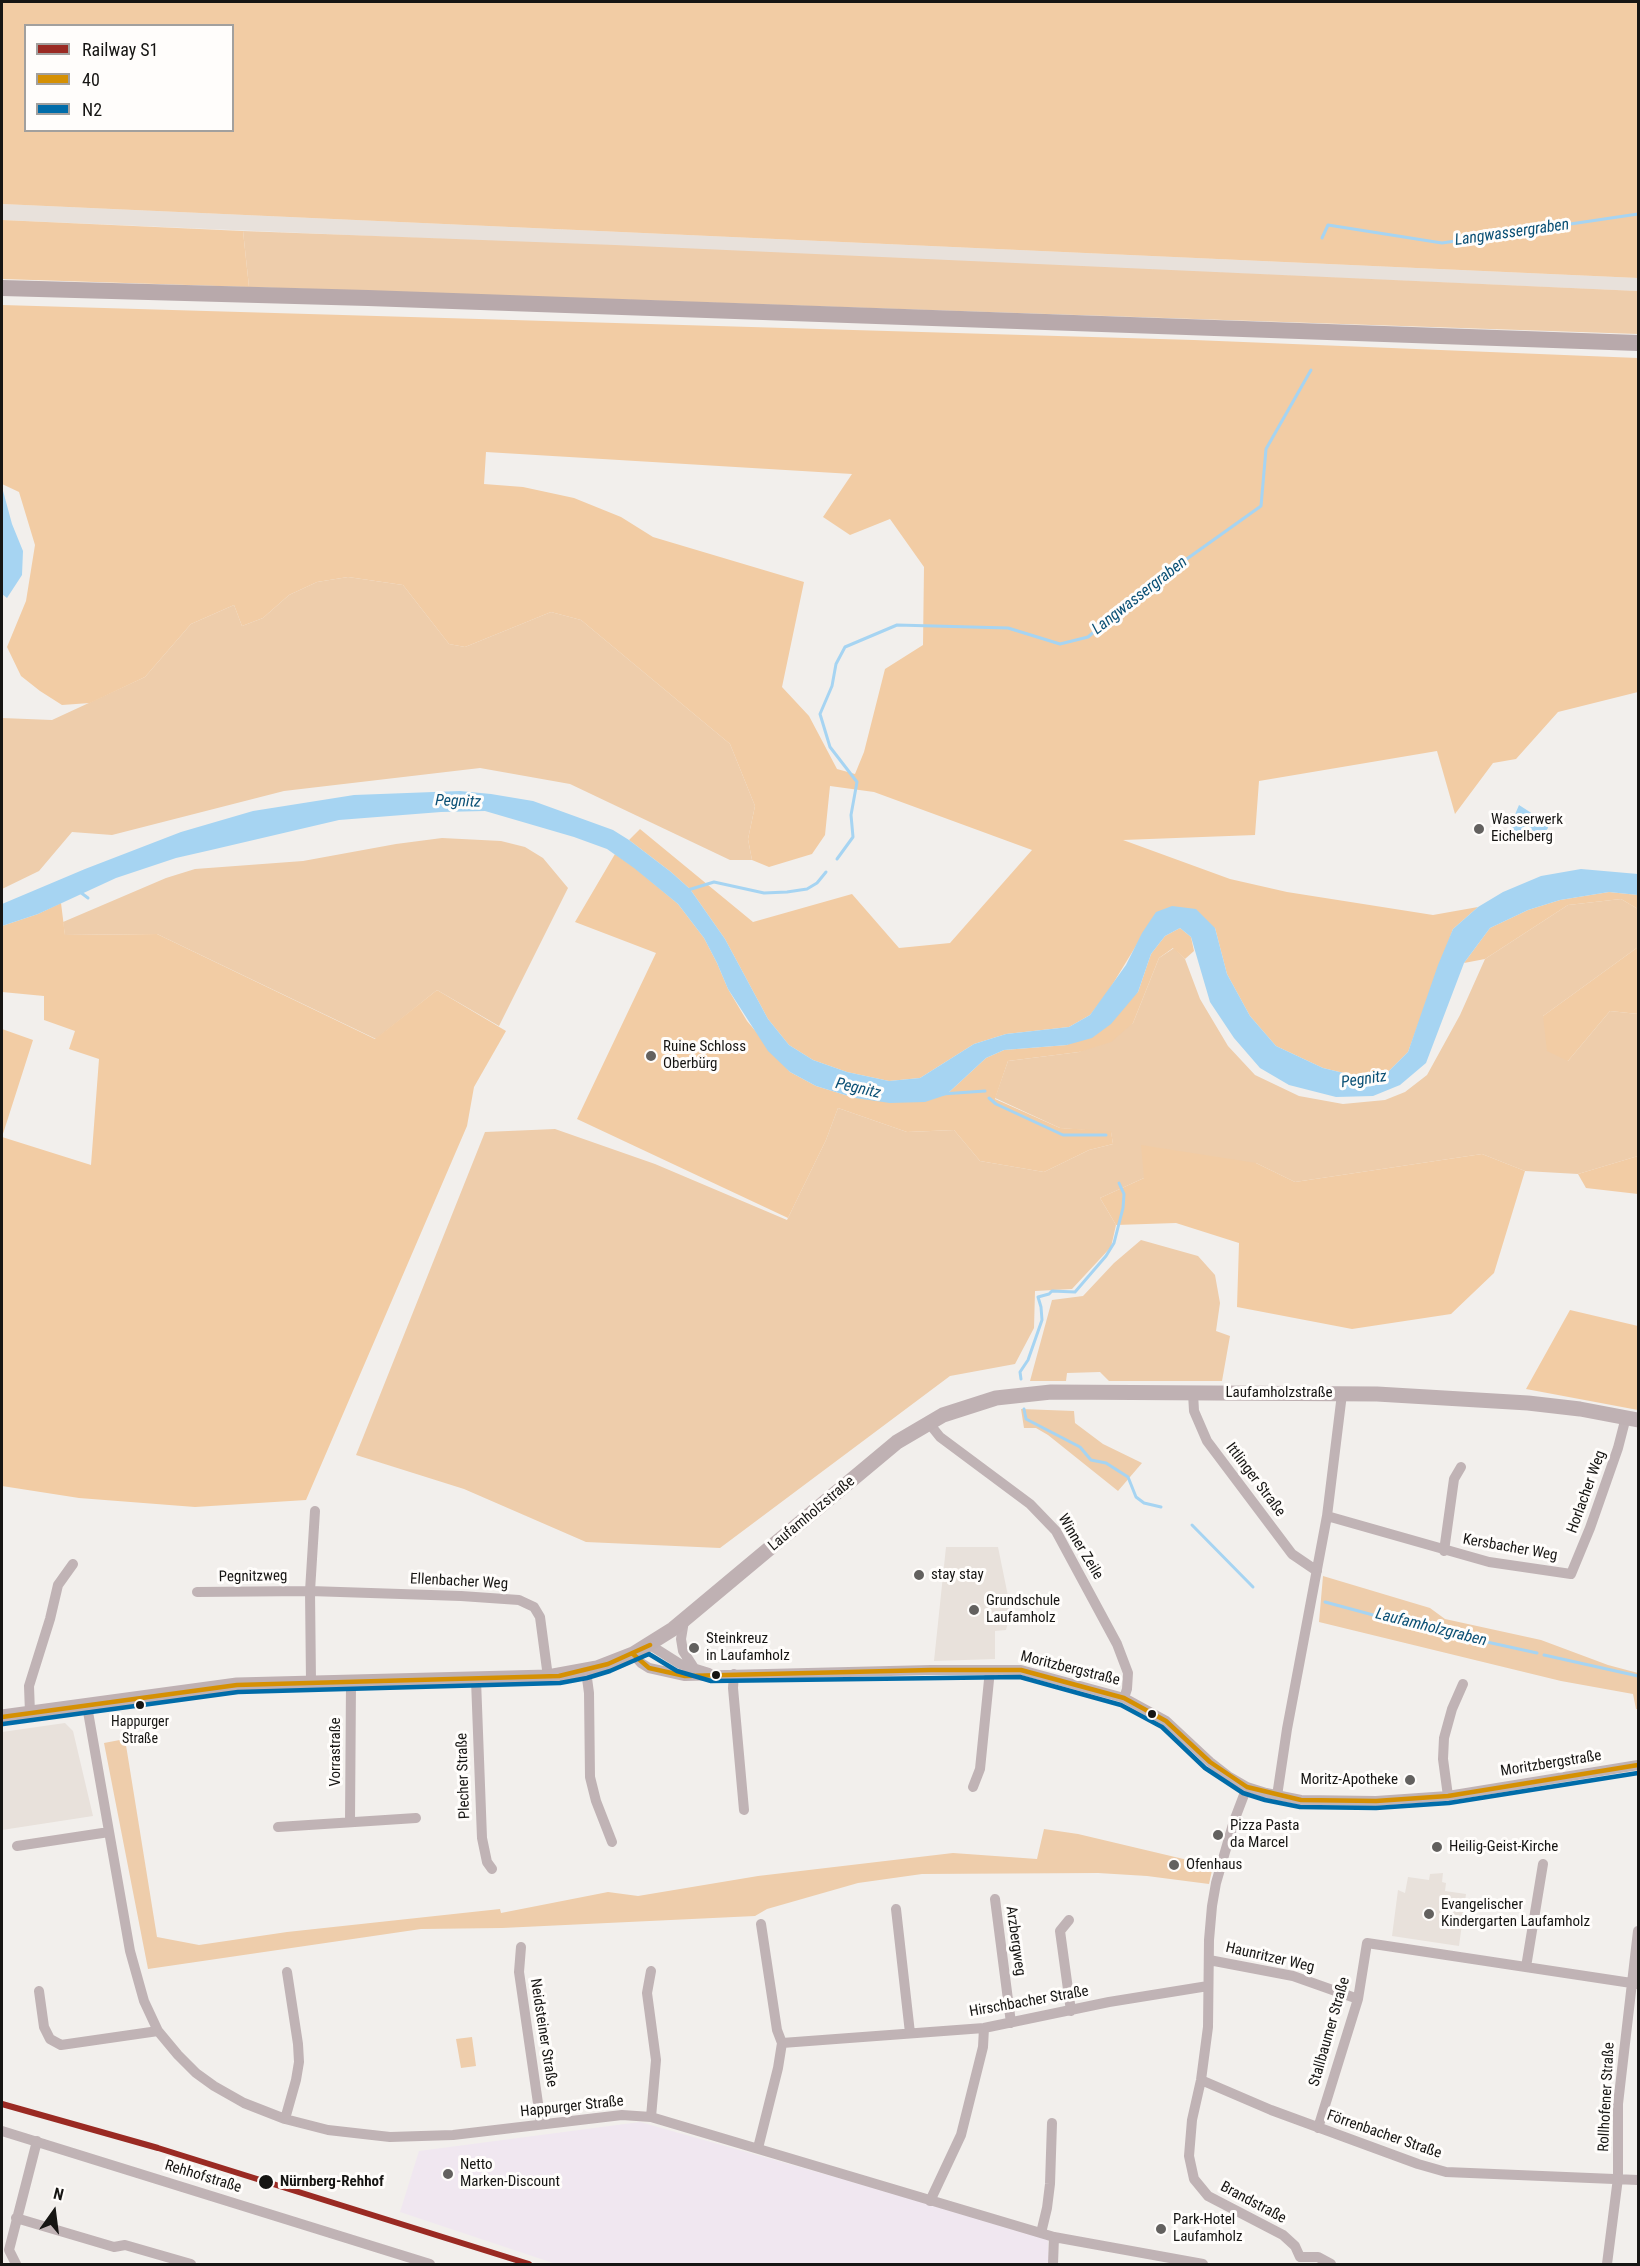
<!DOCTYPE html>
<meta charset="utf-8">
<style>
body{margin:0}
#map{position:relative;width:1640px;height:2266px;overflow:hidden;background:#f2efec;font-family:"Roboto Condensed",sans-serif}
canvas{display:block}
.frame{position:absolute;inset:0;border:3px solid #161513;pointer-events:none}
.legend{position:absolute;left:24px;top:24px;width:210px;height:108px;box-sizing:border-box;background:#fffdfb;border:2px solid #a2a09e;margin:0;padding:8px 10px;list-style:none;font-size:18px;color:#161513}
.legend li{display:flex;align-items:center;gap:12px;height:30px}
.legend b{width:30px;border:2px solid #a2a09e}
.north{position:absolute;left:24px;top:2182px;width:60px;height:60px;-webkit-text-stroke:4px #fffdfb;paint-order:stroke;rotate:14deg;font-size:16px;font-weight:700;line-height:24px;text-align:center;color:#161513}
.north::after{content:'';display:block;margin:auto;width:21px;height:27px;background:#161513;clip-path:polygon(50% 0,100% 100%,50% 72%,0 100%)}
</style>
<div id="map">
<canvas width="1640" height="2266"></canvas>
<div class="frame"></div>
<ul class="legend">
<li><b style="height:8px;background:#9a2a23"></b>Railway S1</li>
<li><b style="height:8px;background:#d59003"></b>40</li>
<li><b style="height:8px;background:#006ca9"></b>N2</li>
</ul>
<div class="north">N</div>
</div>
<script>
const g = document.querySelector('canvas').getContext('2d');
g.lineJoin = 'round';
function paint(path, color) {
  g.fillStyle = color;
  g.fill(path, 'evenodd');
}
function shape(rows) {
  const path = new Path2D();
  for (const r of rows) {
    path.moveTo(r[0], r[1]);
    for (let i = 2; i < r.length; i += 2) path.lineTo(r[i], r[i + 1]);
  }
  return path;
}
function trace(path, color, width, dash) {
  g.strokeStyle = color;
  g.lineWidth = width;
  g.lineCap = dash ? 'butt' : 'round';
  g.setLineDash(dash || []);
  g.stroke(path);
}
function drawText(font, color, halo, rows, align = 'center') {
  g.font = font + ' "Roboto Condensed",sans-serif';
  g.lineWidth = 6;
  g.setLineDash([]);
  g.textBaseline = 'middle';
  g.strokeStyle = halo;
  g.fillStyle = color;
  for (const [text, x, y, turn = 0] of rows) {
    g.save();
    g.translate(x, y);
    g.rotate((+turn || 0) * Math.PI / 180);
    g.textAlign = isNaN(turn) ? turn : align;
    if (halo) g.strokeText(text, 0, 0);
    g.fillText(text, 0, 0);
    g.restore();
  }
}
const built = shape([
 [2,204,1638,278,1638,291,2,220],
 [946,1547,998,1547,1009,1601,1009,1618,1006,1630,995,1631,995,1659,934,1661],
 [65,1723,73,1731,93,1816,2,1830,2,1732],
 [1443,1873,1442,1882,1446,1883,1445,1891,1466,1894,1459,1946,1392,1936,1398,1890,1405,1893,1408,1877,1429,1880,1430,1874]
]);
const industrial = shape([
 [640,2122,1048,2237,1049,2264,556,2264,400,2212,419,2151]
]);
const green = shape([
 [243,231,615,245,1638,291,1638,334,249,287],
 [348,577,403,585,449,644,465,647,551,612,581,620,730,744,755,806,748,839,752,860,730,860,570,784,480,768,284,791,112,835,72,832,39,871,2,889,2,718,52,720,145,677,191,624,234,605,242,626,263,618,289,595,317,582],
 [442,838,501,841,525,847,543,858,568,888,499,1026,437,990,376,1039,157,934,65,935,63,922,166,878,195,869,303,861,396,844],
 [1621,899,1638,909,1638,947,1543,1016,1568,1061,1610,1011,1638,1014,1638,1156,1578,1174,1525,1171,1482,1154,1295,1182,1256,1163,1144,1178,1100,1198,1116,1225,1111,1247,1072,1289,1035,1291,1034,1328,1015,1364,950,1376,720,1548,586,1542,464,1489,356,1455,485,1132,555,1129,655,1164,787,1220,826,1140,838,1108,907,1132,954,1130,980,1161,1044,1172,1089,1150,1113,1144,1111,1132,1060,1128,995,1098,1008,1061,1079,1052,1133,1023,1159,958,1174,948,1185,959,1200,999,1228,1046,1255,1075,1299,1096,1343,1104,1385,1100,1405,1092,1427,1075,1460,1015,1485,959,1568,905],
 [1141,1240,1198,1256,1215,1275,1220,1303,1216,1331,1230,1336,1222,1381,1109,1381,1100,1372,1067,1373,1066,1381,1030,1381,1052,1300,1083,1296,1114,1263],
 [1021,1409,1074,1411,1075,1423,1103,1444,1142,1463,1118,1491,1048,1435,1036,1428,1024,1428],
 [1323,1576,1430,1608,1445,1619,1541,1640,1608,1665,1638,1673,1638,1709,1636,1709,1633,1694,1561,1681,1319,1622],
 [125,1739,157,1937,199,1945,287,1932,500,1909,501,1913,608,1892,638,1896,758,1876,953,1853,1037,1859,1044,1829,1078,1834,1213,1866,1209,1884,1147,1876,1098,1873,922,1874,858,1883,767,1909,755,1916,502,1928,421,1929,148,1969,104,1743],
 [472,2037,476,2066,461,2068,456,2039]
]);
const forest = shape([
 [2,2,1638,2,1638,278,2,204],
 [26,26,232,26,232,130,26,130],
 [2,220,243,231,249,287,2,279],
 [2,305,1194,340,1638,358,1638,692,1558,712,1516,759,1493,763,1455,814,1437,751,1259,781,1255,835,1123,840,1230,879,1287,892,1433,915,1478,907,1453,929,1408,1052,1389,1071,1356,1076,1323,1068,1276,1046,1250,1016,1227,974,1215,928,1156,913,1106,995,1090,1015,1069,1027,1006,1034,974,1044,920,1078,889,1081,847,1072,813,1060,789,1045,768,1019,725,939,690,889,671,872,629,840,640,829,753,922,852,894,899,948,950,943,1032,850,874,792,830,786,825,835,812,854,769,867,752,860,748,839,755,806,730,744,581,620,551,612,465,647,449,644,403,585,348,577,317,582,289,595,263,618,242,626,234,605,191,624,145,677,90,703,62,705,40,691,21,676,7,647,26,601,35,545,19,492,2,484],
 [486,452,852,474,823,517,850,535,890,519,924,567,923,645,885,669,864,752,855,774,837,769,809,716,782,687,804,582,653,537,621,517,574,498,523,487,484,484],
 [615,854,634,867,678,904,704,938,717,963,728,989,747,1021,790,1072,816,1086,855,1098,946,1095,986,1058,1004,1050,1067,1045,1138,992,1151,954,1165,936,1180,928,1191,937,1194,951,1185,959,1173,948,1159,958,1133,1023,1111,1042,1079,1052,1008,1061,995,1099,1060,1128,1111,1131,1113,1144,1089,1150,1044,1172,980,1161,954,1130,907,1132,838,1108,826,1140,788,1218,577,1119,656,953,575,922],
 [1609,892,1638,895,1638,909,1621,899,1568,905,1485,959,1464,963,1490,928,1528,910,1560,900],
 [61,903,65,935,157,934,375,1039,437,990,506,1031,474,1087,467,1126,306,1500,195,1507,79,1498,2,1486,2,1029,33,1040,2,1137,91,1165,99,1059,69,1049,75,1031,44,1020,44,996,2,992,2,926,38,914],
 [1638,947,1638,1014,1610,1011,1568,1061,1547,1051,1543,1016],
 [1141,1145,1256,1163,1295,1182,1482,1154,1525,1171,1494,1273,1451,1314,1352,1329,1237,1307,1239,1243,1176,1223,1116,1225,1100,1198,1144,1178],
 [1638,1156,1638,1194,1586,1188,1578,1174],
 [1570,1310,1638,1326,1638,1410,1526,1389]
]);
const water = shape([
 [2,487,12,524,23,551,22,575,7,598,2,594],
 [460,791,491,794,533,801,613,830,629,840,671,872,690,889,725,939,768,1019,789,1045,813,1060,847,1072,889,1081,920,1078,974,1044,1006,1034,1069,1027,1090,1015,1126,965,1142,933,1156,912,1172,906,1196,909,1215,928,1227,974,1250,1016,1276,1046,1323,1068,1356,1076,1389,1071,1408,1052,1438,965,1453,929,1478,907,1503,892,1541,876,1581,869,1638,874,1638,895,1609,892,1560,900,1528,910,1490,928,1464,963,1426,1063,1400,1085,1373,1096,1336,1097,1289,1085,1260,1068,1234,1038,1210,1002,1191,937,1180,928,1165,936,1151,954,1138,992,1111,1024,1092,1038,1067,1045,1004,1050,986,1058,946,1095,925,1102,890,1103,855,1098,816,1086,790,1072,768,1051,728,989,717,963,704,938,678,904,634,868,607,849,574,837,485,811,441,812,339,820,211,850,176,858,116,878,38,914,2,926,2,904,85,869,181,832,253,811,354,795],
 [1519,805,1547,823,1548,828,1545,832,1510,839,1511,824]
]);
const stream = shape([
 [1322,238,1328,225,1442,243,1638,214],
 [837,859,853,837,851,815,857,782,830,747,820,714,832,686,836,664,845,647,897,625,1008,628,1060,644,1088,637,1139,593,1261,506,1266,449,1311,370],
 [688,890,714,882,764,893,787,892,807,889,817,883,826,872],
 [80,892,88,898],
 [942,1094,985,1091],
 [989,1098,996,1104,1063,1135,1106,1135],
 [1021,1379,1020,1372,1028,1360,1042,1320,1041,1307,1038,1297,1049,1294,1052,1291,1075,1292,1106,1256,1114,1243,1123,1208,1124,1194,1119,1183],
 [1024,1409,1026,1419,1080,1447,1091,1460,1106,1463,1128,1477,1136,1497,1144,1503,1161,1507],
 [1192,1525,1253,1587],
 [1325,1602,1414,1626,1537,1653],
 [1544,1655,1638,1676]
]);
const minor = shape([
 [1193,1393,1194,1411,1207,1441,1292,1554,1317,1571],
 [928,1422,940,1437,1030,1504,1056,1531,1117,1644,1128,1673,1127,1689,1124,1698],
 [1327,1516,1489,1562,1571,1574,1590,1528,1618,1448,1626,1417],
 [1444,1551,1454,1479,1461,1467],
 [197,1592,310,1591,461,1596,519,1600,534,1607,540,1617,548,1677],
 [684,1621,681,1639,683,1651,694,1668],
 [650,1645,680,1664,709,1673],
 [633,1654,641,1663,649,1668,685,1676,931,1670,1021,1670,1124,1698,1166,1721,1210,1762,1228,1776,1247,1787,1266,1793,1301,1800,1376,1801,1448,1796,1638,1765],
 [586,1671,589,1693,590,1777,596,1801,612,1842],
 [734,1674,733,1688,744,1810],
 [476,1680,482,1838,487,1862,492,1869],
 [311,1682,310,1591,315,1511],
 [87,1706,130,1951,144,2001,158,2031,178,2055,196,2073,214,2086,244,2103,285,2119,328,2130,390,2137,453,2135,622,2115,651,2117,1054,2237,1203,2264],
 [30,1713,29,1686,50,1619,58,1585,73,1564],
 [973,1787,980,1769,990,1670],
 [1247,1787,1234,1821,1216,1883,1212,1906,1209,1940,1208,2027,1201,2080,1192,2120,1189,2156,1194,2179,1208,2196,1283,2235,1295,2246,1300,2257],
 [1277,1796,1287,1729,1327,1516,1342,1394],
 [1448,1796,1443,1759,1444,1738,1452,1709,1463,1684],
 [350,1822,351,1682],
 [278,1827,416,1818],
 [17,1846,109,1832],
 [995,1899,1011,2023],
 [896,1909,910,2033],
 [1069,1920,1060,1931,1071,2011],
 [521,1947,519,1972,541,2124],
 [1209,1960,1293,1976,1358,1999],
 [1526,1967,1543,1864],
 [651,1971,647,1993,656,2060,651,2117],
 [39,1991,44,2027,50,2039,61,2045,158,2031],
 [782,2043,984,2028,1109,2002,1208,1986],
 [1201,2080,1271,2110,1418,2164,1446,2172,1638,2180],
 [285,2119,296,2080,299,2062,298,2044,287,1972],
 [1318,2128,1358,1999,1367,1943,1638,1984],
 [2,2131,430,2264],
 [758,2148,778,2068,782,2043,777,2030,761,1924],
 [930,2201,961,2135,983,2047,984,2028],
 [16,2218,114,2247,125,2245,191,2264],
 [1041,2233,1047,2208,1050,2184,1052,2123],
 [1300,2257,1318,2257,1331,2264],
 [16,2264,9,2250,37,2141],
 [1053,2264,1054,2237],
 [1607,2264,1618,2178,1618,2104,1638,1931]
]);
const secondary = shape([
 [2,1717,237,1685,548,1677,597,1668,633,1654,673,1629,897,1442,943,1415,996,1398,1051,1392,1377,1394,1528,1403,1580,1409,1638,1420]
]);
const primary = shape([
 [2,288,368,298,1638,343]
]);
const bus1 = shape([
 [633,1654,649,1668,685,1676,931,1670,1021,1670,1124,1698,1166,1721,1210,1762,1247,1787,1301,1800,1376,1801,1448,1796,1638,1765],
 [2,1717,237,1685,559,1676,608,1664,650,1645]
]);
const bus2 = shape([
 [3,1724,238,1692,560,1683,587,1678,610,1671,649,1654,677,1671,711,1681,1020,1677,1121,1705,1162,1727,1205,1768,1243,1793,1265,1800,1300,1807,1376,1808,1449,1803,1638,1773]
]);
const rail1 = shape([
 [2,2104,158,2148,529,2264]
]);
const markers = [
 [1479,829,6,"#63615f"],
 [651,1056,6,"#63615f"],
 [919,1575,6,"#63615f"],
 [974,1610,6,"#63615f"],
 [694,1648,6,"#63615f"],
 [716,1675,5,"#161513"],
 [140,1705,5,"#161513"],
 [1152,1714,5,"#161513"],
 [1410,1780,6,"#63615f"],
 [1218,1835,6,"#63615f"],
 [1437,1847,6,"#63615f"],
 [1174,1865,6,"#63615f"],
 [1429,1914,6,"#63615f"],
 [448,2174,6,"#63615f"],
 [266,2182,8,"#161513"],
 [1161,2229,6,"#63615f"]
];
const busNames = [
 ["Happurger",140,1722],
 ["Straße",140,1739]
];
const poiNames = [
 ["Wasserwerk",1491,820],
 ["Eichelberg",1491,837],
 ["Ruine Schloss",663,1047],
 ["Oberbürg",663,1064],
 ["stay stay",931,1575],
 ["Grundschule",986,1601],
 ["Laufamholz",986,1618],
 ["Steinkreuz",706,1639],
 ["in Laufamholz",706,1656],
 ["Moritz-Apotheke",1398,1780,"right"],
 ["Pizza Pasta",1230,1826],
 ["da Marcel",1230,1843],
 ["Heilig-Geist-Kirche",1449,1847],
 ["Ofenhaus",1186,1865],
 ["Evangelischer",1441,1905],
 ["Kindergarten Laufamholz",1441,1922],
 ["Netto",460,2165],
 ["Marken-Discount",460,2182],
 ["Park-Hotel",1173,2220],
 ["Laufamholz",1173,2237]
];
const streetNames = [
 ["Laufamholzstraße",1279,1393],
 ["Ittlinger Straße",1255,1480,53],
 ["Horlacher Weg",1587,1492,-70],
 ["Laufamholzstraße",812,1514,-40],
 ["Winner Zeile",1080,1547,59],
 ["Kersbacher Weg",1510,1548,10],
 ["Pegnitzweg",253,1577,-1],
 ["Ellenbacher Weg",459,1582,3],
 ["Moritzbergstraße",1070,1669,14],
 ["Vorrastraße",336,1752,-90],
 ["Moritzbergstraße",1551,1764,-9],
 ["Plecher Straße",464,1776,-92],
 ["Arzbergweg",1015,1941,82],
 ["Haunritzer Weg",1270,1958,13],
 ["Hirschbacher Straße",1029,2002,-10],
 ["Stallbaumer Straße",1330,2032,-74],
 ["Neidsteiner Straße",543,2033,81],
 ["Rollhofener Straße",1607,2097,-87],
 ["Happurger Straße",572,2107,-6],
 ["Förrenbacher Straße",1384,2135,19],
 ["Rehhofstraße",203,2177,17],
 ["Brandstraße",1253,2203,28]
];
const stopNames = [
 ["Nürnberg-Rehhof",280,2182]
];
const waterNames = [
 ["Langwassergraben",1512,233,-8],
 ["Langwassergraben",1140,596,-38],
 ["Pegnitz",458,802,2],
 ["Pegnitz",1364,1080,-8],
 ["Pegnitz",858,1089,13],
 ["Laufamholzgraben",1431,1628,14]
];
paint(built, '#e8e1db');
paint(industrial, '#f0e7f0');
paint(green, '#eecdab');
paint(forest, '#f2cca4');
paint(water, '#a6d4f2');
trace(stream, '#a6d4f2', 3);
trace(minor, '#c0b3b5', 10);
trace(secondary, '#bfb1b3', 15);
trace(primary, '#b8a9ab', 16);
trace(bus1, '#d59003', 4.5);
trace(bus2, '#006ca9', 4.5);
trace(rail1, '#9a2a23', 6);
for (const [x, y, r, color] of markers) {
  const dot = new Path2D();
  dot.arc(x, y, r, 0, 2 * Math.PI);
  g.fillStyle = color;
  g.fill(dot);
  trace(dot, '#fffdfb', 2);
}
drawText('14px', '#161513', '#fffdfb', busNames);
drawText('15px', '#161513', '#fffdfb', poiNames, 'left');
drawText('15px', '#161513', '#fffdfb', streetNames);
drawText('bold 15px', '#161513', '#fffdfb', stopNames, 'left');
drawText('italic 16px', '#0b5075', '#fffdfb', waterNames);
</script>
